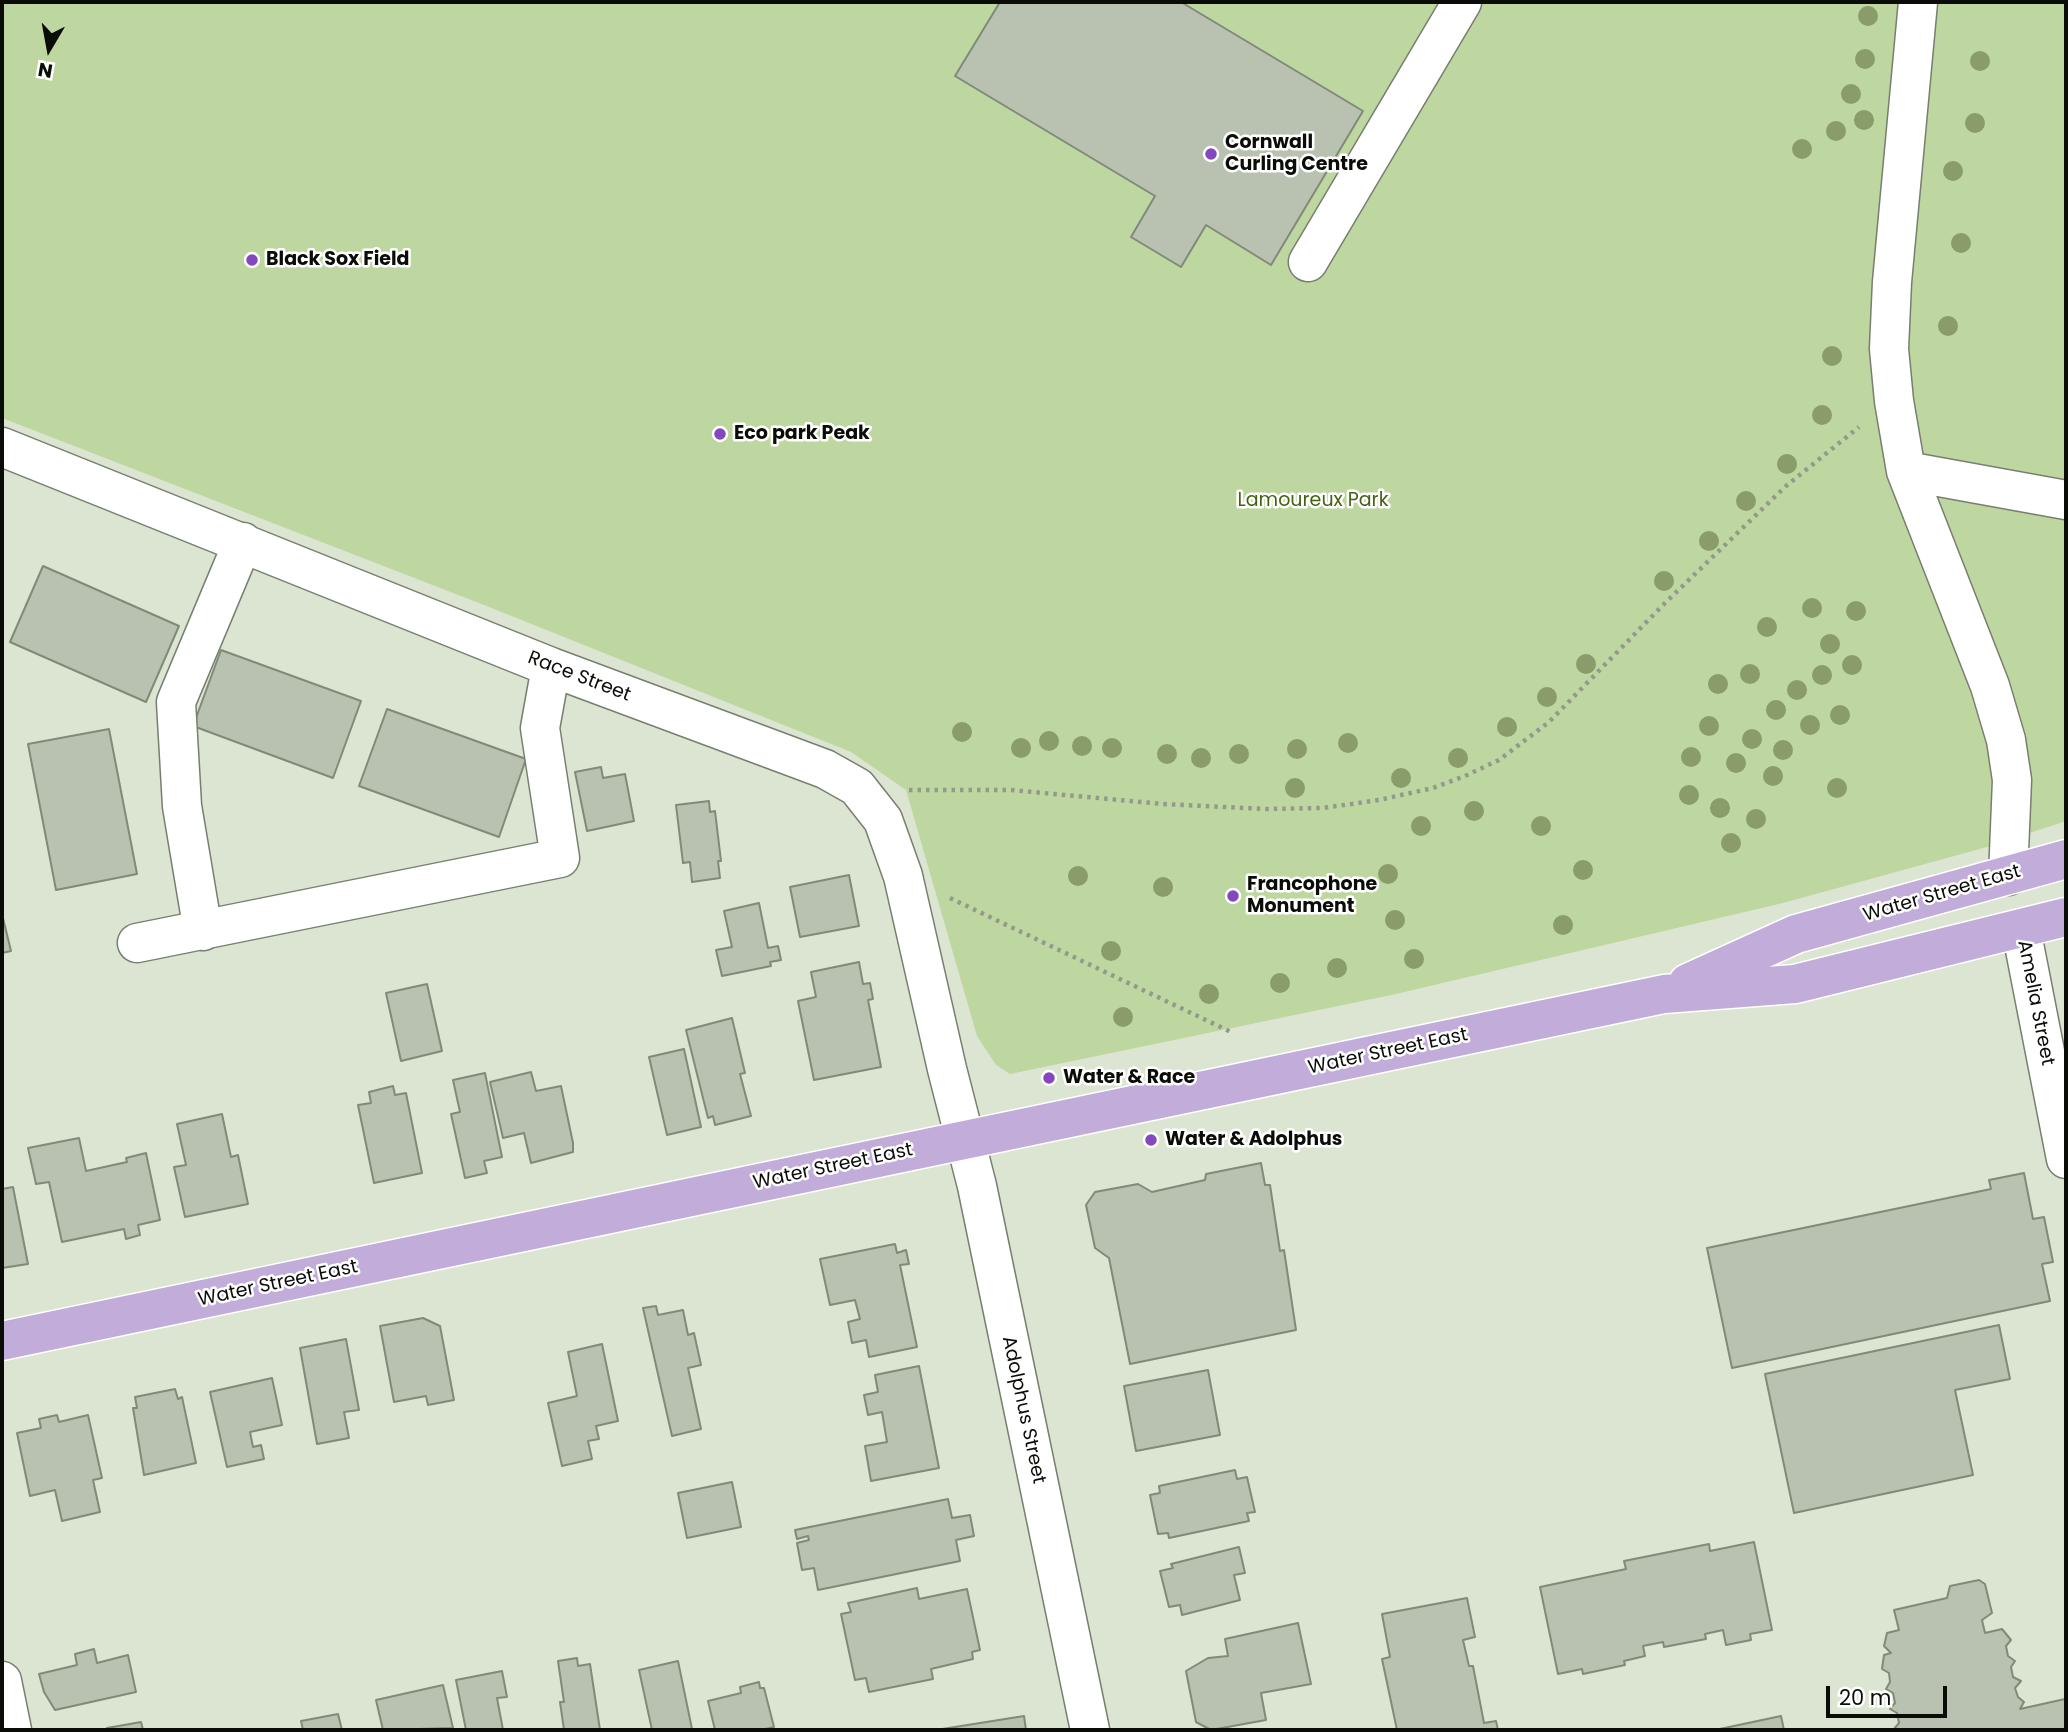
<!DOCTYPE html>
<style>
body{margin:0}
#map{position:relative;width:2068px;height:1732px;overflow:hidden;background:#dce5d2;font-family:Poppins,sans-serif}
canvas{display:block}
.frame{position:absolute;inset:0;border:4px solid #0a0d07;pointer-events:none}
.north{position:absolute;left:14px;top:14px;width:70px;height:70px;-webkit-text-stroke:5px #fff;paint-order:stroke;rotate:190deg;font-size:19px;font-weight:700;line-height:28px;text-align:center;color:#0a0d07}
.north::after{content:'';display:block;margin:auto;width:24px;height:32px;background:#0a0d07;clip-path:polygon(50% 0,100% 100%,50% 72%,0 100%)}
.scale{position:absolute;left:1826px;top:1686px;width:121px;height:32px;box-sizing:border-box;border:4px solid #0a0d07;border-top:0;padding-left:9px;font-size:21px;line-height:24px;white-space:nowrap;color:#0a0d07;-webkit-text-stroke:5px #fff;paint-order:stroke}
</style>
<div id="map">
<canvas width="2068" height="1732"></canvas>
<div class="frame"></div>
<div class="north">N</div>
<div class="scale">20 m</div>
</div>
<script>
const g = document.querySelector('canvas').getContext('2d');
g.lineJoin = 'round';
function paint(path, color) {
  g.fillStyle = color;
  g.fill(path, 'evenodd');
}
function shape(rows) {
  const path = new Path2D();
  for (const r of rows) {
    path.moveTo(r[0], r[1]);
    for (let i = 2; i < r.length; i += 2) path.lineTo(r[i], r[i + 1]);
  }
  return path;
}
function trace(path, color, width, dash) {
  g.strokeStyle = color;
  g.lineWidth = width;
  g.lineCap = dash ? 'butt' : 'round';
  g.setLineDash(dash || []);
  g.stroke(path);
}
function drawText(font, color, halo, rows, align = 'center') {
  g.font = font + ' Poppins,sans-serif';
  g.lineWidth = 5;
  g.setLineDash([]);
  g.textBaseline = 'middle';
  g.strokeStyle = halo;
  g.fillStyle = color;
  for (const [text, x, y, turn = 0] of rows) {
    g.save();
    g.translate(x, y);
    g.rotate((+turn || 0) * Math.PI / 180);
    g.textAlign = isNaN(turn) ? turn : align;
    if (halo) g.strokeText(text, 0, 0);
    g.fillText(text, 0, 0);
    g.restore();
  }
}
const green = shape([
 [2,2,2066,2,2066,821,1987,847,1783,903,1396,994,1010,1074,996,1065,977,1036,906,790,851,752,484,605,2,418]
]);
const building = shape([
 [1000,2,1181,2,1363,111,1271,265,1206,225,1181,267,1131,237,1155,196,955,76,1000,2],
 [43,566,179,626,146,702,10,642,43,566],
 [221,650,361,701,333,778,193,726,221,650],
 [387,709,526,759,499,837,359,786,387,709],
 [109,729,137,874,56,890,28,744,109,729],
 [601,767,603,778,625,774,634,821,587,831,575,772,601,767],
 [709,801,710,812,715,811,721,861,718,861,720,878,692,882,690,862,683,863,676,805,709,801],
 [849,875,859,926,800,937,790,887,849,875],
 [759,903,768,948,778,946,781,960,770,962,771,966,722,976,716,950,732,947,724,911,759,903],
 [2,914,11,951,2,953,2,914],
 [859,962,863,984,870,983,873,999,868,1000,881,1067,814,1080,798,1001,816,997,811,972,859,962],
 [427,984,442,1051,401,1061,386,993,427,984],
 [732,1018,745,1073,740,1074,751,1116,715,1125,713,1116,708,1118,686,1030,732,1018],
 [684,1049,701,1127,667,1135,649,1057,684,1049],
 [531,1072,536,1091,561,1086,573,1143,573,1152,531,1163,524,1133,503,1138,490,1082,531,1072],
 [485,1073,502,1157,484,1161,487,1173,465,1178,451,1114,460,1112,453,1080,485,1073],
 [393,1086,395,1095,406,1093,422,1173,374,1183,358,1105,371,1103,369,1092,393,1086],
 [222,1114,231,1157,238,1155,248,1204,185,1217,174,1167,186,1165,177,1124,222,1114],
 [79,1138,86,1171,127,1162,126,1158,146,1153,160,1220,138,1225,140,1235,126,1239,124,1229,62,1242,49,1182,36,1184,28,1148,79,1138],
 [1261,1163,1265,1185,1270,1185,1280,1251,1284,1250,1296,1330,1130,1364,1109,1258,1095,1248,1086,1205,1095,1192,1138,1184,1152,1192,1205,1180,1206,1174,1261,1163],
 [2024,1173,2033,1219,2044,1217,2053,1262,2042,1264,2050,1301,1732,1368,1707,1248,1991,1189,1989,1180,2024,1173],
 [13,1187,28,1264,2,1268,2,1189,13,1187],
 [895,1244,897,1253,906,1250,909,1264,900,1265,917,1347,869,1357,866,1340,852,1343,848,1322,860,1319,855,1300,830,1305,820,1259,895,1244],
 [656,1306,658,1315,683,1310,688,1335,694,1333,701,1365,688,1368,701,1429,672,1436,643,1308,656,1306],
 [423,1318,440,1326,454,1400,428,1405,426,1396,394,1402,380,1326,423,1318],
 [1999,1325,2010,1379,1955,1390,1973,1475,1794,1513,1765,1374,1999,1325],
 [346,1339,359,1410,344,1412,349,1438,317,1444,300,1348,346,1339],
 [602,1344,618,1421,596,1426,599,1439,588,1441,592,1459,562,1466,548,1403,577,1396,568,1352,602,1344],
 [919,1366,939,1468,871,1481,865,1446,887,1442,882,1412,868,1415,864,1395,878,1392,875,1375,919,1366],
 [1208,1370,1220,1435,1136,1451,1124,1386,1208,1370],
 [272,1378,282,1425,250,1432,253,1447,261,1445,264,1459,227,1467,210,1392,272,1378],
 [175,1389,178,1399,182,1397,196,1463,144,1475,133,1408,137,1408,135,1397,175,1389],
 [57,1415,59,1422,88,1415,102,1478,93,1480,100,1512,62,1521,55,1490,30,1496,17,1433,41,1428,39,1419,57,1415],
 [1235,1470,1237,1479,1247,1477,1255,1512,1247,1513,1249,1521,1169,1538,1168,1533,1158,1534,1150,1495,1160,1493,1159,1486,1235,1470],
 [732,1482,741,1527,687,1538,678,1493,732,1482],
 [948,1499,952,1518,970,1515,974,1536,956,1540,960,1561,818,1590,814,1568,802,1570,797,1543,809,1540,808,1536,797,1539,795,1530,948,1499],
 [1754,1542,1772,1630,1750,1634,1751,1640,1726,1645,1723,1630,1705,1634,1706,1639,1664,1647,1663,1642,1643,1646,1645,1656,1624,1661,1625,1665,1583,1674,1582,1669,1558,1674,1540,1587,1626,1569,1624,1561,1709,1544,1710,1551,1754,1542],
 [1239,1547,1245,1573,1234,1575,1240,1600,1182,1615,1180,1605,1169,1607,1160,1571,1173,1568,1171,1564,1239,1547],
 [1979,1580,1985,1584,1992,1613,1982,1620,1985,1633,2002,1629,2011,1640,2006,1646,2008,1656,2015,1661,2011,1667,2013,1677,2021,1681,2015,1688,2018,1697,2024,1702,2020,1709,2065,1699,2066,1730,1894,1729,1899,1723,1897,1713,1890,1709,1895,1703,1893,1693,1886,1689,1890,1682,1889,1673,1882,1669,1884,1655,1891,1653,1884,1646,1887,1633,1899,1630,1894,1610,1947,1598,1950,1586,1979,1580],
 [917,1588,919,1599,967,1589,980,1650,972,1652,973,1659,931,1669,933,1679,869,1692,866,1678,855,1680,841,1614,851,1612,848,1603,917,1588],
 [1467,1598,1475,1637,1463,1640,1469,1666,1473,1666,1484,1723,1496,1721,1498,1730,1397,1730,1382,1659,1390,1657,1382,1614,1467,1598],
 [1298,1623,1311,1684,1261,1693,1266,1720,1211,1730,1196,1722,1186,1671,1208,1658,1228,1656,1225,1639,1298,1623],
 [94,1649,97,1663,128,1655,136,1692,55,1710,44,1692,39,1674,77,1665,75,1654,94,1649],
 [577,1658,578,1666,590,1664,600,1730,564,1730,560,1702,564,1702,558,1661,577,1658],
 [678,1661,692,1729,652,1730,639,1670,678,1661],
 [502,1671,507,1697,497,1698,503,1730,466,1730,456,1680,502,1671],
 [759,1682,760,1688,764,1688,774,1727,761,1730,715,1730,708,1701,741,1693,740,1687,759,1682],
 [443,1685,453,1728,383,1730,376,1700,443,1685],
 [338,1714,342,1730,303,1730,301,1721,338,1714],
 [1024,1716,1026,1730,936,1730,1024,1716],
 [1781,1716,1784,1730,1715,1730,1781,1716],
 [141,1722,143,1730,107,1730,107,1728,141,1722]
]);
const path = shape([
 [909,790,1011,790,1163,804,1265,809,1323,808,1379,800,1433,788,1465,776,1499,760,1549,722,1665,603,1786,486,1859,427],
 [950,898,1231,1032]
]);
const minor = shape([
 [1918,2,1892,282,1889,349,1894,401,1906,471,1990,686,2006,740,2012,780,2008,876],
 [1308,262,1462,2],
 [2,447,551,667,825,769,857,787,883,820,903,876,947,1069,977,1186,1090,1730],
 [1906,471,2066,500],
 [2021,929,2066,1159],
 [203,931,182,806,176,702,243,542],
 [137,943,560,858,540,728,551,667],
 [2,1681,12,1730]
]);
const major = shape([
 [1688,983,1796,934,2066,859],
 [2,1341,1664,994,1795,984,2066,917]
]);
const trees = [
 [1868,16],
 [1865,59],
 [1980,61],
 [1851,94],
 [1864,120],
 [1975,123],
 [1836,131],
 [1802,149],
 [1953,171],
 [1961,243],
 [1948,326],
 [1832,356],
 [1822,415],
 [1787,464],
 [1746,501],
 [1709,541],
 [1664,581],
 [1812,608],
 [1856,611],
 [1767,627],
 [1830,644],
 [1586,664],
 [1852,665],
 [1750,674],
 [1822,675],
 [1718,684],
 [1797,690],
 [1547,697],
 [1776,710],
 [1840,715],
 [1810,725],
 [1709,726],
 [1507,727],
 [962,732],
 [1752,739],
 [1049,741],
 [1348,743],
 [1082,746],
 [1021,748],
 [1112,748],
 [1297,749],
 [1783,750],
 [1167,754],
 [1239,754],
 [1691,757],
 [1201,758],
 [1458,758],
 [1736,763],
 [1773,776],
 [1401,778],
 [1295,788],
 [1837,788],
 [1689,795],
 [1720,808],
 [1474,811],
 [1756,819],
 [1421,826],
 [1541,826],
 [1731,843],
 [1583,870],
 [1388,874],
 [1078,876],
 [1163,887],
 [1395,920],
 [1563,925],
 [1111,951],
 [1414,959],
 [1337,968],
 [1280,983],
 [1209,994],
 [1123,1017]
];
const markers = [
 [1211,154,7,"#8447bd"],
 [252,260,7,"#8447bd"],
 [720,434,7,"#8447bd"],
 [1233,896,7,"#8447bd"],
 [1049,1078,7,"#8447bd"],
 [1151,1140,7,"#8447bd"]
];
const poiNames = [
 ["Cornwall",1225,143],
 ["Curling Centre",1225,165],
 ["Black Sox Field",266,260],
 ["Eco park Peak",734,434],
 ["Francophone",1247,885],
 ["Monument",1247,907],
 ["Water & Race",1063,1078],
 ["Water & Adolphus",1165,1140]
];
const parkNames = [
 ["Lamoureux Park",1313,501]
];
const streetNames = [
 ["Race Street",579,677,21],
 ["Water Street East",1942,894,-16],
 ["Amelia Street",2035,1003,79],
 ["Water Street East",1388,1052,-12],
 ["Water Street East",833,1167,-12],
 ["Water Street East",278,1284,-12],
 ["Adolphus Street",1023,1410,78]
];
paint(green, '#bed7a0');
paint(building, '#b9c2b0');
trace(building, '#818a78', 2);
trace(minor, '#777f6e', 41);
trace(major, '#fff', 41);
trace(path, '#939a8b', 4.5, [3.5, 5]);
trace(minor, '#fff', 38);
trace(major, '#c1acda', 38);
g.fillStyle = '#899c69';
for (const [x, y] of trees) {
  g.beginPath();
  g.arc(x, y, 10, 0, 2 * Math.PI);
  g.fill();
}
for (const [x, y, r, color] of markers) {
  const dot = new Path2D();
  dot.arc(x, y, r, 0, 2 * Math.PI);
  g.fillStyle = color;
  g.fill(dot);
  trace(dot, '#fff', 2.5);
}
drawText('bold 19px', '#0a0d07', '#fff', poiNames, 'left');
drawText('19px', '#456113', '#fff', parkNames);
drawText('19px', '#0a0d07', '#fff', streetNames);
</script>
